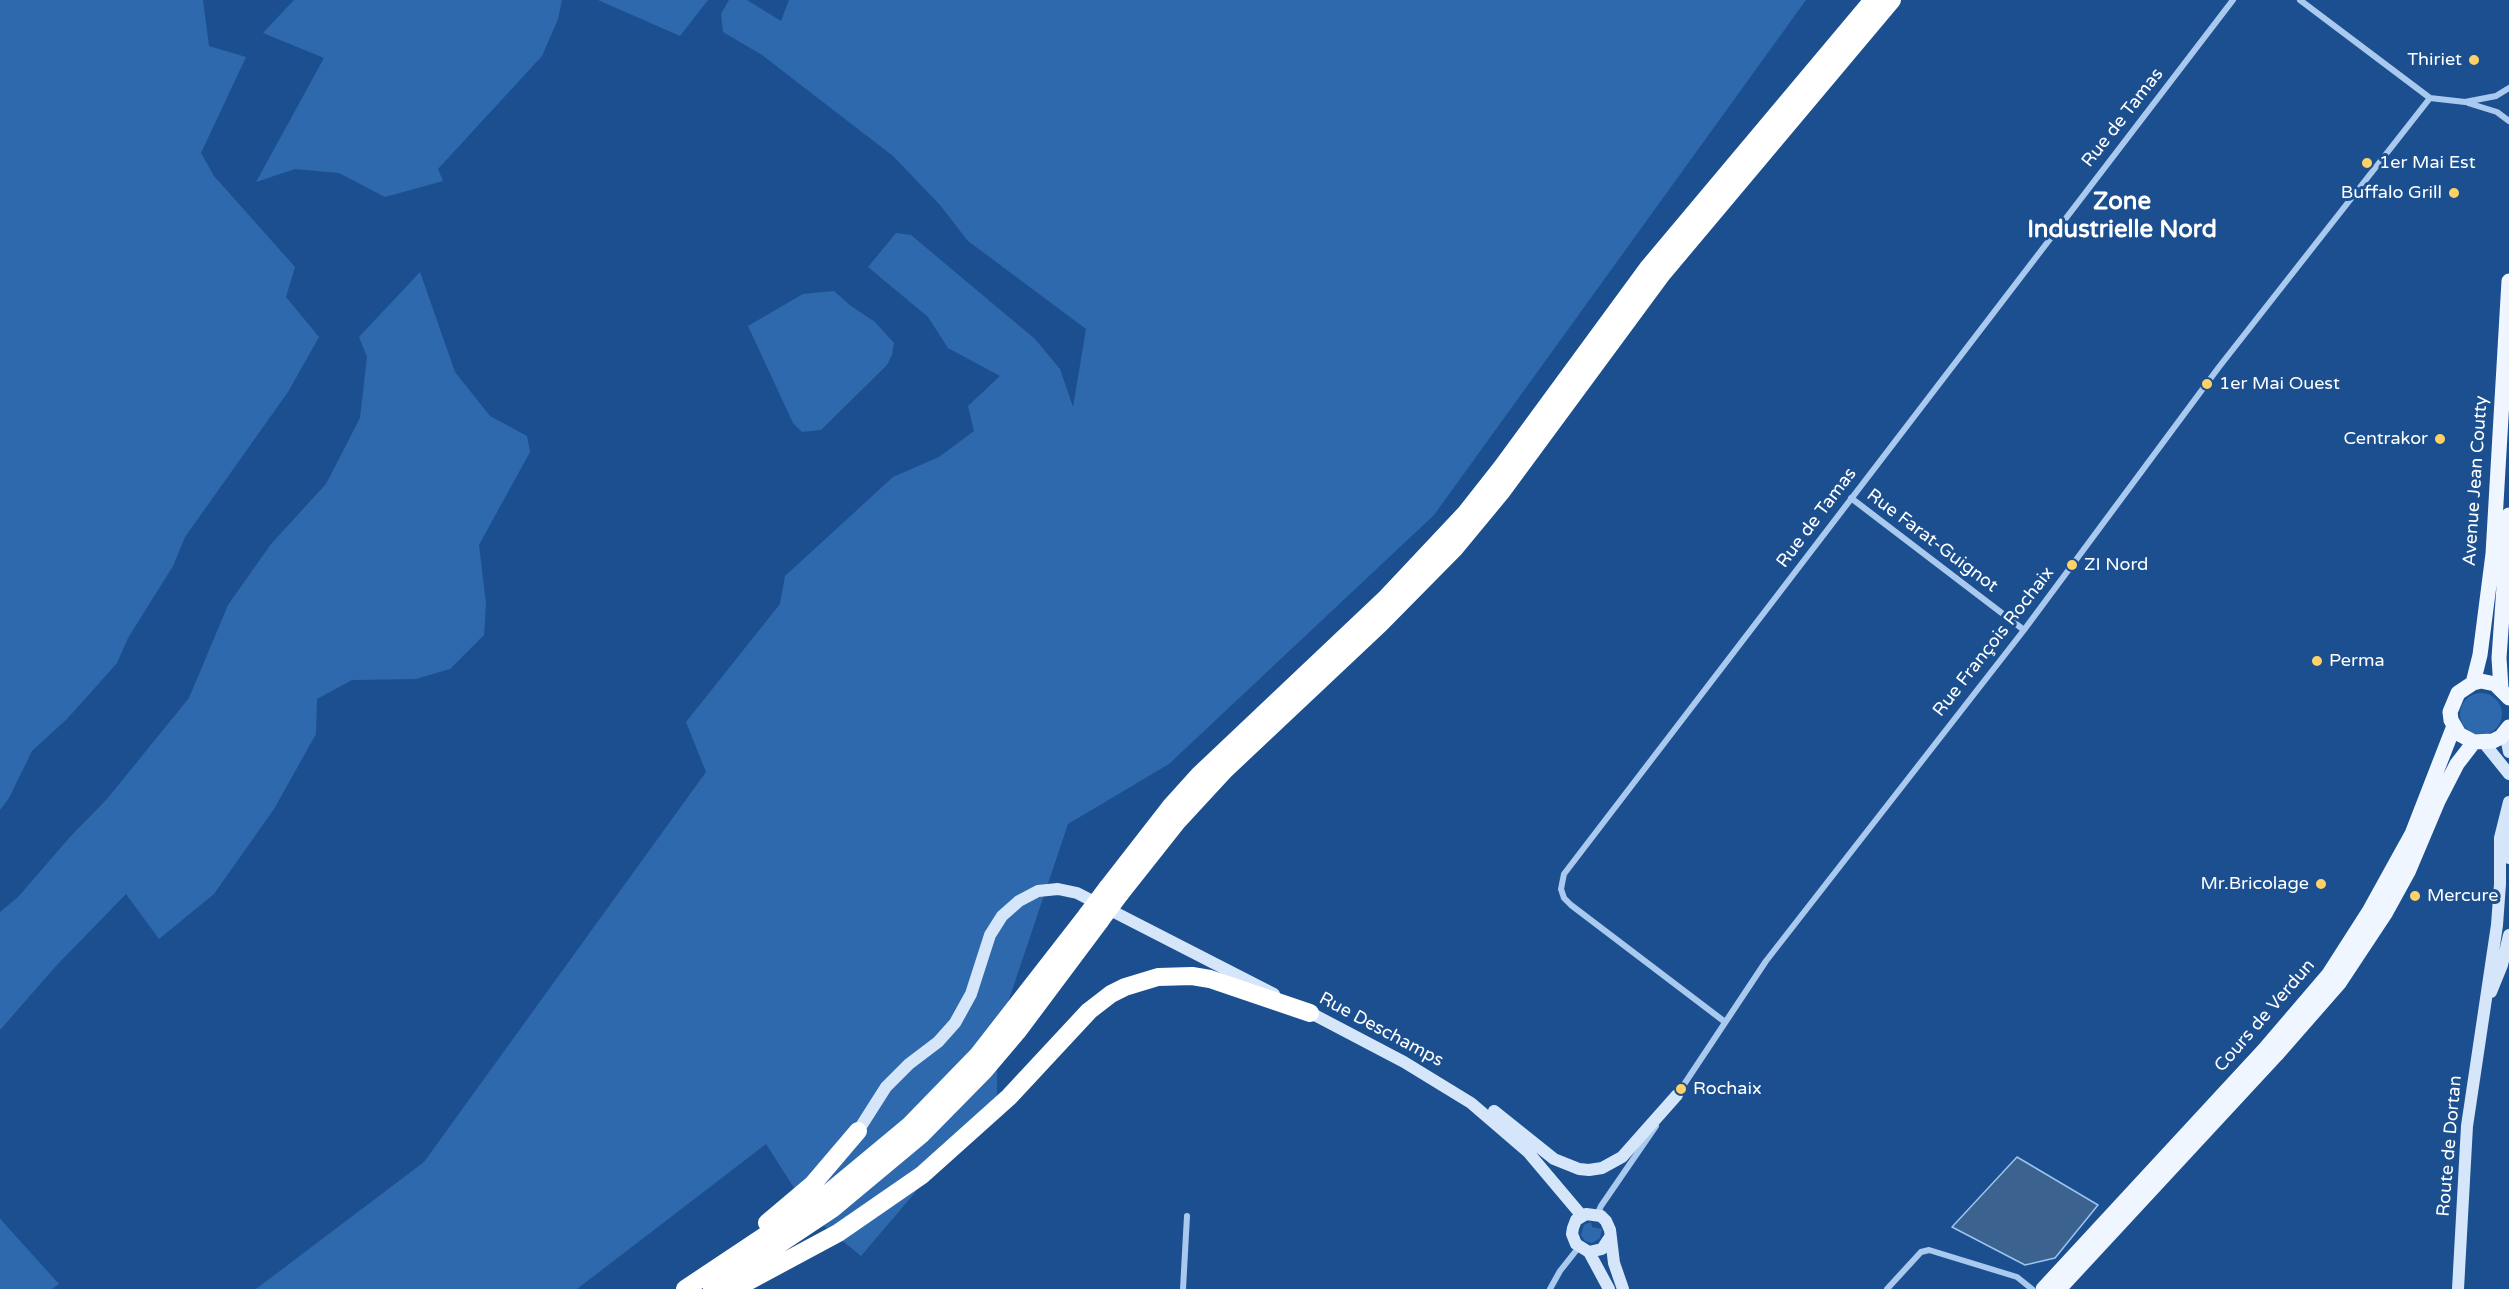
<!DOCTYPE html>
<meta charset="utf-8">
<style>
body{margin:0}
canvas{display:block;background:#1b4f8f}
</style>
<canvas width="2509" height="1289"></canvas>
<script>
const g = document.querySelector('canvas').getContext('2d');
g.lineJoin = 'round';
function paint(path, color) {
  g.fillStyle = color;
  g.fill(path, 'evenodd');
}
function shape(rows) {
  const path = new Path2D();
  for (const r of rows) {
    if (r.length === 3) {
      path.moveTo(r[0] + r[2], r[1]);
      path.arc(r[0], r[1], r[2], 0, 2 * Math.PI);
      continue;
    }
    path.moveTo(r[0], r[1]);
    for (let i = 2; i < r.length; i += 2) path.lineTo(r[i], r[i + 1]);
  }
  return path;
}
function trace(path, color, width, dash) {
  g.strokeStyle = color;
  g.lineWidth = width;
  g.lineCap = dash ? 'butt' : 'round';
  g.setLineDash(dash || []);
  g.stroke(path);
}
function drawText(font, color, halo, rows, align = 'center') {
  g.font = font + ' "Varela Round",sans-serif';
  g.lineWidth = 6;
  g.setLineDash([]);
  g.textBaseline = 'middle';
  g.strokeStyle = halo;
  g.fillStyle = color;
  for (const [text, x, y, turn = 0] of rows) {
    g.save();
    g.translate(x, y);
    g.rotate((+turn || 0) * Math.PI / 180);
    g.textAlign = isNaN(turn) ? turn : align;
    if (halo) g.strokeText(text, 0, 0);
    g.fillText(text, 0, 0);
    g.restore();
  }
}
const green = shape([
 [0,0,203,0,209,46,246,57,201,153,214,176,295,267,286,297,319,337,288,392,185,537,173,566,128,638,117,663,67,719,32,751,9,798,0,810],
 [294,0,562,0,558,19,542,56,438,169,443,181,385,197,339,173,295,169,256,182,324,58,263,33],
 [598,0,708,0,680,36],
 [729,0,747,0,781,21,789,0,1806,0,1434,515,1169,764,1068,824,997,1035,997,1096,861,1256,812,1216,766,1144,577,1289,256,1289,424,1162,706,772,686,722,780,604,785,576,893,477,939,457,974,431,968,406,1000,376,948,348,928,317,868,267,896,233,911,235,1035,339,1060,369,1073,407,1086,329,968,241,940,205,893,156,762,55,723,32,721,14],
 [420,272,455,372,490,416,527,436,530,452,479,545,486,604,484,635,450,669,416,679,352,680,317,699,316,734,274,809,214,894,159,939,126,894,56,966,0,1030,0,912,18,897,70,837,107,799,189,698,228,605,271,544,326,484,360,418,367,357,359,337],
 [834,291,851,306,875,322,894,343,892,355,887,365,821,430,802,432,793,423,748,326,803,294],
 [2481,714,21],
 [0,1218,3,1222,59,1284,52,1289,0,1289],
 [1591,1222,1592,1227,1602,1229,1600,1238,1592,1243,1585,1241,1581,1235,1584,1225]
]);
const water = shape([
 [2017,1157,2098,1205,2055,1258,2025,1265,1952,1227,2017,1157]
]);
const minor = shape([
 [2300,0,2430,98,2465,102,2496,96,2509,88],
 [2468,103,2497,112,2509,121],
 [1851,498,2024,630],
 [1725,1022,1571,905,1564,898,1561,889,1564,874,2233,0],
 [1677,1095,1766,961,2024,630,2219,367,2430,98],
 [1597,1215,1601,1206,1656,1126],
 [1183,1289,1187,1216],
 [1550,1289,1560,1271,1579,1247],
 [1887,1289,1921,1252,1929,1250,2017,1277,2032,1289]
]);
const secondary = shape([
 [2505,732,2509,752],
 [2484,743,2509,774],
 [2505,830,2509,858],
 [2491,992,2502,965,2509,935],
 [1305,1010,1404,1062,1471,1103,1528,1152,1582,1216],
 [1494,1111,1554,1159,1579,1169,1589,1170,1602,1168,1622,1157,1677,1095],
 [858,1131,886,1087,909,1064,938,1042,955,1023,971,994,990,935,1002,916,1019,901,1038,891,1058,889,1077,893,1274,994],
 [1610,1237,1602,1249,1589,1252,1576,1244,1572,1234,1573,1228,1576,1220,1586,1214,1601,1216,1606,1221,1610,1230,1614,1263,1623,1289],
 [1589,1252,1609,1289],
 [2458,1289,2467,1126,2497,925,2500,884,2500,838,2509,802]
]);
const primary = shape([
 [2473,683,2480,655,2493,554,2509,281],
 [2501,688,2499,658,2509,515],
 [2509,698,2495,684,2481,681,2473,683,2458,693,2450,712,2451,720,2459,734,2474,742,2493,741,2501,737,2509,727],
 [2043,1289,2264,1050,2329,974,2370,910,2412,834,2454,726],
 [2059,1289,2276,1055,2339,983,2386,912,2408,872,2438,801,2457,764,2474,742]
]);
const motorway = shape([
 [1108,887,1171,806,1199,775,1387,597,1465,514,1502,467,1648,268,1873,0],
 [1120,894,1177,822,1225,770,1380,624,1454,549,1502,491,1662,274,1892,0],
 [767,1223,812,1185,858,1131],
 [685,1289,826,1195,909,1126,978,1055,1087,915],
 [712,1289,832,1209,922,1134,984,1071,1017,1032,1100,921],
 [734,1289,838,1233,922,1175,1009,1097,1089,1011,1111,994,1125,987,1158,977,1192,976,1210,979,1310,1013]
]);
const motorwayBridge = shape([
 [1087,915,1108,887],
 [1100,921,1120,894]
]);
const markers = [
 [2474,60,6,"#ffd166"],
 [2367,163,6,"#ffd166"],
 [2454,193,6,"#ffd166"],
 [2207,384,6,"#ffd166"],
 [2440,439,6,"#ffd166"],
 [2072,565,6,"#ffd166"],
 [2317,661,6,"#ffd166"],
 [2321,884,6,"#ffd166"],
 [2415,896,6,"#ffd166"],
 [1681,1089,6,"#ffd166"]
];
const poiNames = [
 ["Thiriet",2462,60,"right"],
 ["1er Mai Est",2379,163],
 ["Buffalo Grill",2442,193,"right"],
 ["1er Mai Ouest",2219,384],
 ["Centrakor",2428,439,"right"],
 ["ZI Nord",2084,565],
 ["Perma",2329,661],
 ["Mr.Bricolage",2309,884,"right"],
 ["Mercure",2427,896],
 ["Rochaix",1693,1089]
];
const streetNames = [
 ["Rue de Tamas",2123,118,-52],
 ["Avenue Jean Coutty",2476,481,-86],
 ["Rue de Tamas",1817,518,-53],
 ["Rue Farat-Guignot",1932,541,37],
 ["Rue François Rochaix",1994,642,-52],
 ["Cours de Verdun",2265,1016,-49],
 ["Rue Deschamps",1381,1030,28],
 ["Route de Dortan",2450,1146,-85]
];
const districtNames = [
 ["Zone",2122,203],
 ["Industrielle Nord",2122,231]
];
paint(green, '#2e69ad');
paint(water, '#3c6290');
trace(water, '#9cc4f0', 1.5);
trace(minor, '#a9c9ee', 6);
trace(secondary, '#d6e6fa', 12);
trace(primary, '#f0f6ff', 15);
trace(motorway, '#fff', 18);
trace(motorwayBridge, '#fff', 18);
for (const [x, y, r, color] of markers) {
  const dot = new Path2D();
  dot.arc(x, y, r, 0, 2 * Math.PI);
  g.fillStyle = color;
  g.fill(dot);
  trace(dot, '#1b4f8f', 2);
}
drawText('18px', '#fff', '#1b4f8f', poiNames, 'left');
drawText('18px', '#fff', '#1b4f8f', streetNames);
drawText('bold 24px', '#fff', '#1b4f8f', districtNames);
</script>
